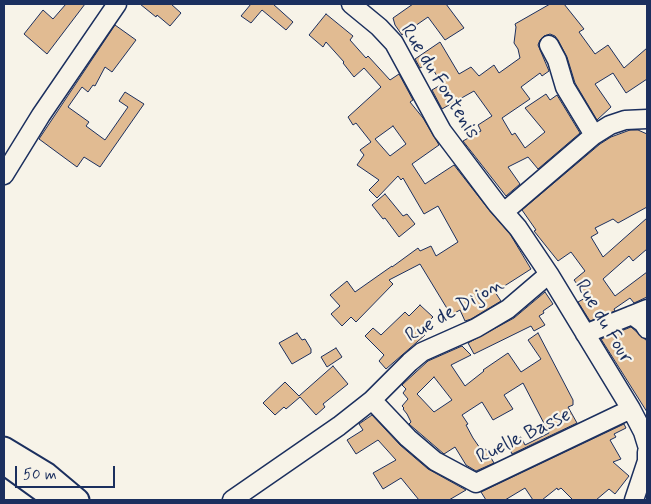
<!DOCTYPE html>
<style>
body{margin:0}
#map{position:relative;width:651px;height:504px;overflow:hidden;background:#f7f3e8;font-family:Mynerve,sans-serif}
canvas{display:block}
.frame{position:absolute;inset:0;border:5px solid #1b2f5e;pointer-events:none}
.scale{position:absolute;left:15px;top:466px;width:100px;height:22px;box-sizing:border-box;border:2px solid #1b2f5e;border-top:0;padding-left:6px;font-size:15px;line-height:18px;white-space:nowrap;color:#1b2f5e;-webkit-text-stroke:4px #f7f3e8;paint-order:stroke}
</style>
<div id="map">
<canvas width="651" height="504"></canvas>
<div class="frame"></div>
<div class="scale">50 m</div>
</div>
<script>
const g = document.querySelector('canvas').getContext('2d');
g.lineJoin = 'round';
function paint(path, color) {
  g.fillStyle = color;
  g.fill(path, 'evenodd');
}
function shape(rows) {
  const path = new Path2D();
  for (const r of rows) {
    path.moveTo(r[0], r[1]);
    for (let i = 2; i < r.length; i += 2) path.lineTo(r[i], r[i + 1]);
  }
  return path;
}
function trace(path, color, width, dash) {
  g.strokeStyle = color;
  g.lineWidth = width;
  g.lineCap = dash ? 'butt' : 'round';
  g.setLineDash(dash || []);
  g.stroke(path);
}
function drawText(font, color, halo, rows, align = 'center') {
  g.font = font + ' Mynerve,sans-serif';
  g.lineWidth = 4.5;
  g.setLineDash([]);
  g.textBaseline = 'middle';
  g.strokeStyle = halo;
  g.fillStyle = color;
  for (const [text, x, y, turn = 0] of rows) {
    g.save();
    g.translate(x, y);
    g.rotate((+turn || 0) * Math.PI / 180);
    g.textAlign = isNaN(turn) ? turn : align;
    if (halo) g.strokeText(text, 0, 0);
    g.fillText(text, 0, 0);
    g.restore();
  }
}
const building = shape([
 [66,4,85,4,47,54,24,34,43,10,53,19,66,4],
 [140,4,171,4,181,13,170,26,157,15,156,17,140,4],
 [251,4,273,4,293,22,286,30,262,10,251,23,241,16,251,4],
 [413,4,446,4,464,28,445,40,428,17,402,35,395,25,393,18,413,4],
 [550,4,564,4,584,29,579,32,595,54,608,45,624,68,647,48,647,79,626,93,613,73,595,84,611,107,597,120,575,83,567,57,558,40,555,36,550,34,544,36,540,40,538,45,549,71,542,76,540,73,521,87,530,99,502,118,512,135,515,133,525,148,545,132,525,108,546,94,550,100,557,95,580,133,538,169,528,157,508,167,520,184,506,196,463,141,481,131,478,125,492,116,474,91,442,109,432,90,442,84,429,63,420,68,415,59,440,42,459,74,471,67,479,76,494,65,499,73,520,58,518,49,514,43,516,27,515,24,550,4],
 [326,14,353,36,350,40,366,58,368,56,390,80,399,74,413,100,410,102,423,118,439,145,412,164,425,184,454,165,489,210,510,234,531,269,495,292,501,301,471,319,465,321,460,310,451,315,420,264,389,280,393,284,356,322,351,317,342,326,331,314,340,306,330,295,347,281,355,292,392,266,392,267,418,248,420,251,431,246,436,256,458,242,438,206,424,214,403,178,401,180,398,176,377,198,369,190,379,180,357,165,364,155,360,150,371,142,356,123,353,125,348,117,381,87,364,68,354,77,343,63,344,62,326,42,323,47,309,35,326,14],
 [393,126,406,144,390,156,375,139,393,126],
 [115,25,136,40,112,72,105,67,95,86,93,85,88,92,82,87,68,107,89,122,86,126,105,140,128,107,119,101,125,92,144,104,100,167,84,157,77,167,39,139,115,25],
 [630,130,638,130,647,134,647,207,618,223,613,219,595,228,598,233,591,237,603,257,647,218,647,249,633,261,629,256,603,279,615,296,647,272,647,297,634,303,630,298,614,309,615,311,590,321,578,302,587,297,574,280,585,271,571,252,558,261,534,231,536,230,522,210,600,144,611,137,630,130],
 [385,194,403,216,407,214,415,224,399,237,385,218,383,219,372,205,385,194],
 [545,292,553,304,543,311,544,313,539,316,545,325,534,331,531,326,474,354,468,343,514,318,545,292],
 [420,305,433,317,420,330,425,335,386,369,379,361,384,355,365,336,373,328,381,335,405,312,409,316,420,305],
 [631,327,647,341,647,412,601,339,631,327],
 [297,333,302,340,305,339,311,349,311,353,292,364,279,343,297,333],
 [538,333,573,400,573,405,568,407,577,423,512,454,507,443,521,437,525,445,549,433,523,383,504,395,513,409,493,420,482,402,462,415,468,424,466,425,473,438,482,451,486,449,494,463,476,471,466,465,455,447,444,454,409,424,411,422,407,414,403,409,404,408,402,406,408,399,403,393,406,389,402,385,428,361,462,346,471,355,451,365,465,386,484,371,483,370,508,353,521,372,541,359,528,340,538,333],
 [434,377,452,400,434,412,417,394,434,377],
 [336,348,342,357,327,367,321,357,336,348],
 [333,366,348,384,323,404,325,407,316,415,300,397,286,409,284,407,275,415,263,403,285,382,299,396,333,366],
 [372,415,400,445,428,469,466,490,449,500,419,500,401,478,383,489,373,473,396,460,378,440,356,454,347,440,363,430,359,424,372,415],
 [624,424,626,428,614,434,616,437,610,440,621,459,613,462,629,476,615,494,609,489,596,500,573,500,561,488,558,490,557,488,542,500,533,500,525,488,505,500,486,500,481,492,624,424]
]);
const minor = shape([
 [351,4,379,27,394,43,442,131,497,204,504,212],
 [549,45,557,60,565,87,594,135],
 [4,175,41,115,117,4],
 [549,274,631,409,643,432,647,445],
 [632,315,643,323,647,329],
 [585,334,647,309],
 [372,400,408,438,435,461,476,483,631,409],
 [232,500,339,426,372,400,410,362,422,352,476,328,508,309,549,274,518,228,504,212,594,135,610,125,625,120,647,119],
 [634,500,647,461,647,452]
]);
const major = shape([
 [4,448,47,474,78,500],
 [8,466,55,500]
]);
const streetNames = [
 ["Rue du Fontenis",439,82,58],
 ["Rue de Dijon",455,311,-30],
 ["Rue du Four",603,322,59],
 ["Ruelle Basse",524,437,-26]
];
paint(building, '#e1bb92');
trace(building, '#1b2f5e', 1);
trace(minor, '#1b2f5e', 21);
trace(major, '#1b2f5e', 25);
trace(minor, '#f7f3e8', 18);
trace(major, '#f7f3e8', 21);
drawText('20px', '#1b2f5e', '#f7f3e8', streetNames);
</script>
